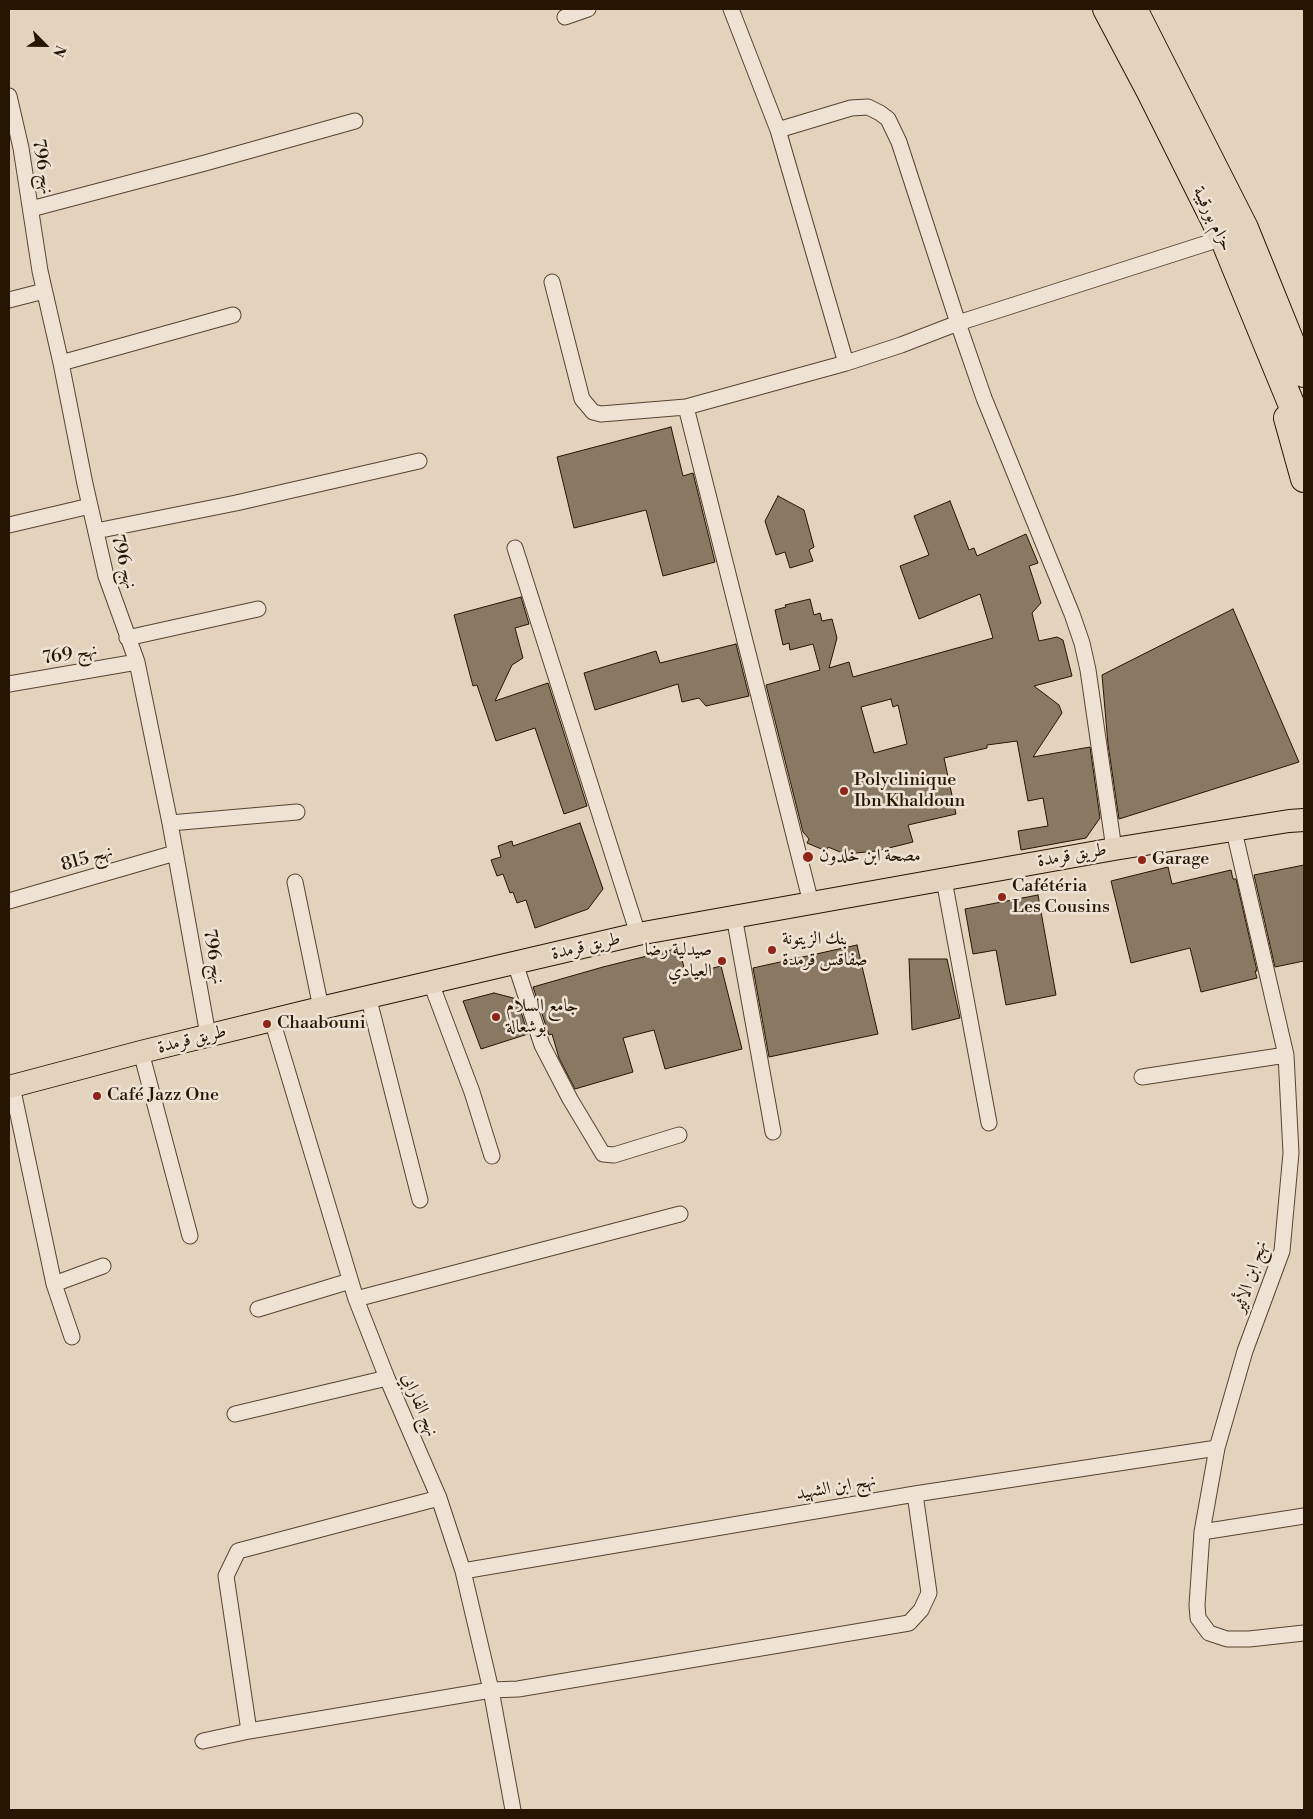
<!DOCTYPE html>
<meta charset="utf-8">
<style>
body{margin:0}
#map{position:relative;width:1313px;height:1819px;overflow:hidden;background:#e4d3bc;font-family:"Libre Bodoni",serif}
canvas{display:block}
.frame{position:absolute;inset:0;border:10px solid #261500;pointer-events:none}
.north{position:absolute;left:20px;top:20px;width:50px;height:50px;-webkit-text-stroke:4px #ede2d3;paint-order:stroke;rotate:113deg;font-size:14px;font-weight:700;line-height:20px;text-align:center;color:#261500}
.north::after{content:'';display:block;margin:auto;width:18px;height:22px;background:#261500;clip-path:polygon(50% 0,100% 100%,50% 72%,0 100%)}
</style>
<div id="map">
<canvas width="1313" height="1819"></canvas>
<div class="frame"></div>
<div class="north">N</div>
</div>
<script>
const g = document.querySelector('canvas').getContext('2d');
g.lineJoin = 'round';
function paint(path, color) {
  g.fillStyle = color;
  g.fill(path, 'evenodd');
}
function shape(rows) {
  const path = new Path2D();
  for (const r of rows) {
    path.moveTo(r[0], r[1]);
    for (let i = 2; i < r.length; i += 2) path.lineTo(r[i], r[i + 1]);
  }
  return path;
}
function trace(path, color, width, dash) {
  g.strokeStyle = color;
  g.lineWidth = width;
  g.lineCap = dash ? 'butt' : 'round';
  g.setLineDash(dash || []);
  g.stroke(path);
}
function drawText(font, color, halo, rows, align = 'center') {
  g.font = font + ' "Libre Bodoni",Amiri,serif';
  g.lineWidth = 5;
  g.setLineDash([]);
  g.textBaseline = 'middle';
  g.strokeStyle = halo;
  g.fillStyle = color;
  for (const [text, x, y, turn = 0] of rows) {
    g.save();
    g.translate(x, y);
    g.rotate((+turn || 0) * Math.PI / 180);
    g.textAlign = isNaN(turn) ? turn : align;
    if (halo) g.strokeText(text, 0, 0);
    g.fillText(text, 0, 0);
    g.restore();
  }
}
const building = shape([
 [671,427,683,476,693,473,715,562,663,576,646,510,574,528,557,457,671,427],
 [778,496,804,510,814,547,809,550,813,561,790,568,785,552,776,555,765,521,778,496],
 [950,501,969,550,974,548,977,556,1026,534,1038,563,1029,566,1041,603,1032,613,1039,641,1057,637,1063,640,1072,676,1034,686,1059,705,1062,713,1033,757,1090,747,1100,818,1086,838,1021,850,1018,831,1048,826,1043,798,1028,801,1017,741,987,745,987,748,944,758,956,814,908,825,913,842,877,851,845,854,828,847,826,851,807,843,809,839,803,832,766,685,820,670,813,644,790,650,789,643,783,645,775,610,786,607,785,605,810,599,814,615,820,613,822,621,832,619,837,638,829,668,849,662,853,677,993,638,980,594,919,619,900,566,929,555,914,516,950,501],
 [891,699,893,707,898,705,907,744,874,753,861,707,891,699],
 [521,597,529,624,515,628,523,658,512,665,495,701,548,683,587,806,564,814,535,728,496,741,477,685,473,686,454,615,521,597],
 [1233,609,1299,762,1119,819,1108,744,1102,675,1233,609],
 [736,644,749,696,706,706,699,698,682,702,678,684,595,710,584,673,656,651,660,663,736,644],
 [580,823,603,889,588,909,535,928,526,900,517,903,513,892,510,893,503,874,497,876,491,860,501,857,498,846,512,841,513,846,580,823],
 [1304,865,1304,961,1275,967,1254,875,1304,865],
 [1168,867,1172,884,1231,870,1233,879,1236,879,1257,971,1255,971,1257,978,1201,992,1190,948,1131,963,1111,881,1168,867],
 [1038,895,1056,995,1006,1005,996,950,973,954,965,909,1038,895],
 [857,945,878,1034,769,1057,753,968,857,945],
 [679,948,686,975,721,966,742,1049,665,1069,654,1030,623,1038,633,1072,575,1089,559,1058,552,1034,549,1035,533,987,603,967,679,948],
 [909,959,947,959,960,1018,912,1030,909,959],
 [494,993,517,999,528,1034,481,1049,463,1001,494,993]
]);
const street = shape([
 [731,9,778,130,851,108,868,107,880,113,888,119,899,142,958,323,984,398,1072,614,1082,643,1088,670,1114,849],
 [565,17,588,9],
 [9,96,21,148,40,271,61,363,85,484,106,576,137,662,170,823,208,1035],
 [778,130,846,363,901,345,958,323,1223,238],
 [31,209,205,163,355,121],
 [552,282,582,399,593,412,601,414,686,407,846,363],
 [9,300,44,291],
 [61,363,233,315],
 [686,407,811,903],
 [9,525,90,506],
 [96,531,236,503,419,461],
 [515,548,638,934],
 [127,638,258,609],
 [9,684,137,662],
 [170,823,297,812],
 [1234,831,1286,1055,1291,1153,1282,1251,1245,1351,1217,1448,1202,1532,1197,1605,1198,1618,1209,1633,1227,1639,1249,1639,1304,1633],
 [944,880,989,1123],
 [295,882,321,1008],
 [9,901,175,853],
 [734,916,773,1132],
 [515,963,542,1045,570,1099,603,1154,614,1155,679,1135],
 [431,983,472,1092,492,1156],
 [368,996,420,1200],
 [272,1020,356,1299,387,1378,439,1498,463,1571,491,1690,513,1810],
 [141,1052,190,1236],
 [1142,1077,1286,1055],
 [12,1086,54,1284,72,1337],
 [54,1284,103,1266],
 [356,1299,680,1214],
 [258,1309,350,1281],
 [235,1414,387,1378],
 [1202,1532,1304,1516],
 [463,1571,915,1494,1217,1448],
 [249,1731,226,1576,238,1551,439,1498],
 [203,1741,249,1731,491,1690,518,1689,909,1623,921,1610,929,1593,915,1494]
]);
const primary = shape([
 [9,1087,141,1052,321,1008,638,934,1114,849,1289,821,1304,820]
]);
const highway = shape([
 [1106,9,1150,92,1223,238,1304,435],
 [1134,9,1245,228,1304,374],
 [1287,418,1304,479]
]);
const markers = [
 [844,791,5,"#8f2418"],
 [808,857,6,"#8f2418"],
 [1142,860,5,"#8f2418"],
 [1002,897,5,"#8f2418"],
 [772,950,5,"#8f2418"],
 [722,961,5,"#8f2418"],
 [496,1017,5,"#8f2418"],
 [267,1024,5,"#8f2418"],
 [97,1096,5,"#8f2418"]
];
const streetNames = [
 ["نهج 796",42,167,80],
 ["حزام بورقيبة",1212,219,64],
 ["نهج 796",123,562,75],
 ["نهج 769",70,655,-9],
 ["طريق قرمدة",1072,856,-10],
 ["نهج 815",87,859,-16],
 ["طريق قرمدة",586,947,-13],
 ["نهج 796",213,957,80],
 ["طريق قرمدة",192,1040,-14],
 ["نهج ابن الأثير",1251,1277,-72],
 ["نهج الفارابي",419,1405,67],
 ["نهج ابن الشهيد",836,1488,-10]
];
const poiNames = [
 ["Polyclinique",854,781],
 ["Ibn Khaldoun",854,802],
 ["مصحة ابن خلدون",819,857],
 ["Garage",1152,860],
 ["Cafétéria",1012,887],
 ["Les Cousins",1012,908],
 ["بنك الزيتونة",782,940],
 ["صفاقس قرمدة",782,961],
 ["صيدلية رضا",712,951,"right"],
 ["العيادي",712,972,"right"],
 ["جامع السلام",506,1007],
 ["بوشعالة",506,1028],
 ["Chaabouni",277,1024],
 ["Café Jazz One",107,1096]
];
paint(building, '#897862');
trace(building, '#261500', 1);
trace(street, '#56442f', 17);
trace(primary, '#261500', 24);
trace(highway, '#261500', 28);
trace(street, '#ede2d3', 15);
trace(primary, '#e4d3bc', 22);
trace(highway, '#e4d3bc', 26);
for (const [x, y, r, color] of markers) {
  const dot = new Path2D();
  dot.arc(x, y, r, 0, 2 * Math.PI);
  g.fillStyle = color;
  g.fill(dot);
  trace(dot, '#ede2d3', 2);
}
drawText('18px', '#261500', '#ede2d3', streetNames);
drawText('18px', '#261500', '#ede2d3', poiNames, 'left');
</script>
